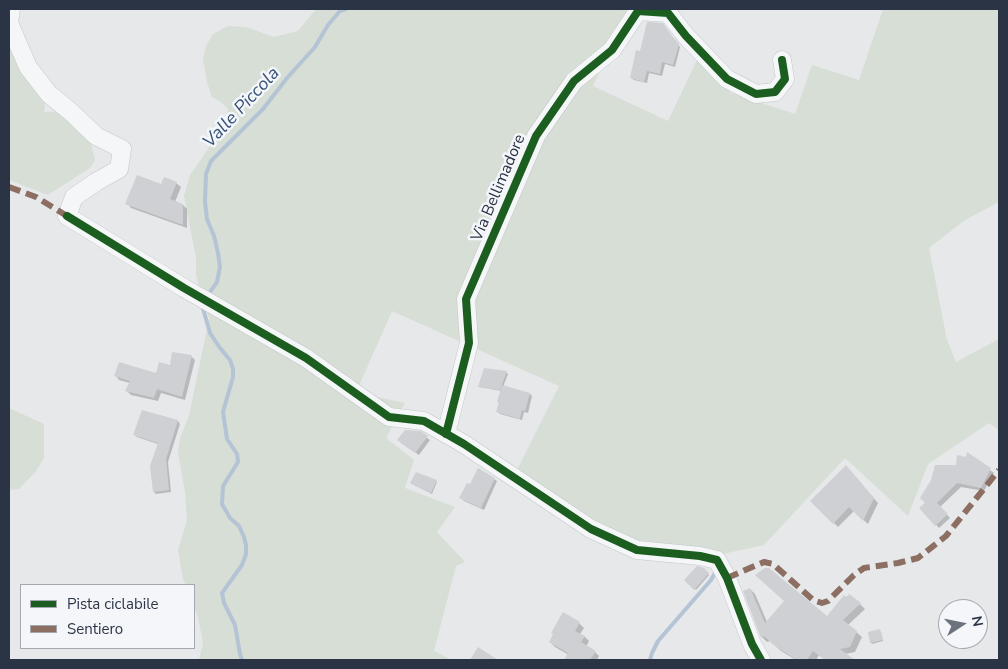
<!DOCTYPE html>
<style>
body{margin:0}
#map{position:relative;width:1008px;height:669px;overflow:hidden;background:#e6e8ea;font-family:"Nunito Sans",sans-serif}
canvas{display:block}
.frame{position:absolute;inset:0;border:10px solid #2b3445;pointer-events:none}
.legend{position:absolute;left:20px;top:584px;width:175px;height:65px;box-sizing:border-box;background:#f4f6f9;border:1px solid #a4a8b1;margin:0;padding:6px 9px;list-style:none;font-size:15px;color:#2b3445}
.legend li{display:flex;align-items:center;gap:10px;height:25px}
.legend b{width:25px;border:1px solid #a4a8b1}
.north{position:absolute;left:938px;top:599px;width:50px;height:50px;box-sizing:border-box;background:#f4f6f9;border:1px solid #a4a8b1;border-radius:50%;rotate:79deg;font-size:14px;font-weight:700;line-height:20px;text-align:center;color:#2b3445}
.north::after{content:'';display:block;margin:auto;width:18px;height:22px;background:#6c737f;clip-path:polygon(50% 0,100% 100%,50% 72%,0 100%)}
</style>
<div id="map">
<canvas width="1008" height="669"></canvas>
<div class="frame"></div>
<ul class="legend">
<li><b style="height:6px;background:#1b5e20"></b>Pista ciclabile</li>
<li><b style="height:6px;background:#8d6e63"></b>Sentiero</li>
</ul>
<div class="north">N</div>
</div>
<script>
const g = document.querySelector('canvas').getContext('2d');
g.lineJoin = 'round';
function paint(path, color) {
  g.fillStyle = color;
  g.fill(path, 'evenodd');
}
function shape(rows) {
  const path = new Path2D();
  for (const r of rows) {
    path.moveTo(r[0], r[1]);
    for (let i = 2; i < r.length; i += 2) path.lineTo(r[i], r[i + 1]);
  }
  return path;
}
function trace(path, color, width, dash) {
  g.strokeStyle = color;
  g.lineWidth = width;
  g.lineCap = dash ? 'butt' : 'round';
  g.setLineDash(dash || []);
  g.stroke(path);
}
function drawText(font, color, halo, rows, align = 'center') {
  g.font = font + ' "Nunito Sans",sans-serif';
  g.lineWidth = 5;
  g.setLineDash([]);
  g.textBaseline = 'middle';
  g.strokeStyle = halo;
  g.fillStyle = color;
  for (const [text, x, y, turn = 0] of rows) {
    g.save();
    g.translate(x, y);
    g.rotate((+turn || 0) * Math.PI / 180);
    g.textAlign = isNaN(turn) ? turn : align;
    if (halo) g.strokeText(text, 0, 0);
    g.fillText(text, 0, 0);
    g.restore();
  }
}
const green = shape([
 [9,9,9,30,12,55,48,81,44,112,72,111,90,140,95,160,90,168,48,195,9,180],
 [316,9,629,9,593,86,668,121,698,58,731,93,795,114,812,65,859,80,883,9,999,9,999,202,965,220,929,248,947,340,956,362,999,339,999,430,989,423,928,464,908,516,845,458,764,545,695,560,597,539,518,468,559,386,392,311,358,388,373,396,405,403,386,438,414,460,405,488,455,507,437,532,465,562,456,566,434,651,452,660,199,660,203,643,198,617,194,606,194,585,186,585,183,579,178,550,187,520,185,492,178,452,180,438,189,416,209,319,196,275,196,258,184,196,190,175,206,152,227,119,228,109,221,102,212,97,207,82,203,59,206,46,213,34,228,26,246,27,274,37,298,31],
 [9,408,44,424,44,458,36,471,19,489,9,490]
]);
const shadow = shape([
 [665,27,680,47,675,67,665,64,662,76,649,73,647,83,634,80,631,78,641,53],
 [176,183,181,187,175,202,183,205,187,209,187,228,131,208,127,203],
 [192,357,195,360,185,400,161,393,158,401,131,395,127,391,130,383,119,380,116,376,157,374],
 [485,370,507,373,508,374,503,387,530,394,532,396,528,413,524,412,522,420,500,414,498,412,500,404,498,402,502,391,479,387],
 [143,411,178,421,180,424,168,462,171,492,156,494,154,492,158,444,137,437,134,434],
 [420,433,430,440,419,455,401,443],
 [968,454,994,473,984,491,961,487,940,507,950,518,939,528,921,508,957,466,967,459],
 [850,471,878,503,868,524,854,511,838,527,812,501],
 [494,479,497,481,484,510,464,501,461,498],
 [436,481,437,482,432,494,412,484],
 [703,569,709,575,696,590,686,580],
 [750,589,755,594,767,622,827,618,860,604,865,609,848,625,862,637,855,652,845,654,852,660,825,660,819,655,816,660,796,660,781,651,770,641,767,642,762,637],
 [563,614,579,623,584,628,580,634,585,637,589,641,586,647,595,652,599,656,597,660,566,660,569,655,555,647,550,642],
 [881,632,883,641,872,644,871,642]
]);
const stream = shape([
 [208,295,217,282,220,267,218,253,214,236,207,219,205,202,206,174,211,161,263,109,287,78,315,47,328,25,340,11,346,9],
 [202,305,210,333,220,348,230,360,233,369,233,377,223,412,227,439,237,454,238,462,223,486,222,504,230,518,239,526,244,537,246,545,246,554,242,565,222,593,224,603,235,625,240,654,242,660],
 [650,660,652,653,658,641,711,580,715,573]
]);
const building = shape([
 [647,22,663,23,672,36,672,38,675,39,679,44,673,65,662,62,660,74,647,71,644,82,630,78,636,50,640,51],
 [137,175,161,184,164,177,177,182,170,199,183,204,183,225,125,204],
 [172,352,192,355,182,397,157,389,154,398,125,391,130,381,114,376,119,362,156,373,159,362,170,365],
 [484,368,507,371,500,390,478,387],
 [502,385,530,393,525,411,522,410,520,419,496,412,499,402,497,402],
 [142,410,178,420,166,459,169,490,153,492,150,466,158,443,133,435],
 [405,430,421,431,428,436,415,453,397,440],
 [967,452,991,468,981,488,957,483,937,503,948,514,935,526,919,508,925,503,920,498,931,480,935,465,956,465,957,455,966,457],
 [846,465,874,498,863,521,849,507,833,524,810,501],
 [478,468,495,478,481,508,459,498,467,483,470,484],
 [416,472,437,480,431,493,410,483],
 [697,566,704,568,709,573,694,590,684,580],
 [765,568,769,568,827,616,844,595,846,597,849,594,861,603,843,620,857,631,850,647,840,649,855,660,825,660,813,651,807,660,797,660,775,646,764,636,761,638,743,591,750,588,765,623,784,601,755,575],
 [563,612,580,622,575,631,585,636,581,642,596,651,590,660,564,660,568,653,549,642,553,634,551,633],
 [880,629,883,640,870,643,868,632],
 [478,647,498,660,470,660]
]);
const minor = shape([
 [11,9,9,23,28,67,49,94,71,112,96,136,122,149,119,169,96,182,74,197,67,216,184,288,306,358,389,417,424,421,464,444,591,529,637,550,700,556,717,560,727,578,752,644,761,660],
 [446,434,469,343,466,299,536,136,574,81,612,50,638,11,668,13,686,36,727,79,756,94,775,92,785,79,782,60]
]);
const quiet = shape([
 [9,187,36,197,67,216],
 [727,578,764,562,773,564,813,600,822,603,828,601,854,575,864,568,898,563,918,558,946,536,999,470]
]);
const cycleway = shape([
 [67,216,184,288,306,358,389,417,424,421,464,444,591,529,637,550,700,556,717,560,727,578,752,644,761,660],
 [446,434,469,343,466,299,536,136,574,81,612,50,638,11,668,13,686,36,727,79,756,94,775,92,785,79,782,60]
]);
const streetNames = [
 ["Via Bellimadore",499,188,-67]
];
const waterNames = [
 ["Valle Piccola",242,108,-47]
];
paint(green, '#d6ded6');
paint(shadow, '#0003');
trace(stream, '#b4c4d5', 4);
paint(building, '#ced0d3');
trace(minor, '#c4c6c8', 19);
trace(minor, '#f5f6f7', 18);
trace(quiet, '#8d6e63', 6, [12, 6]);
trace(cycleway, '#1b5e20', 8);
drawText('16px', '#2b3445', '#f4f6f9', streetNames);
drawText('italic 18px', '#34527a', '#f4f6f9', waterNames);
</script>
